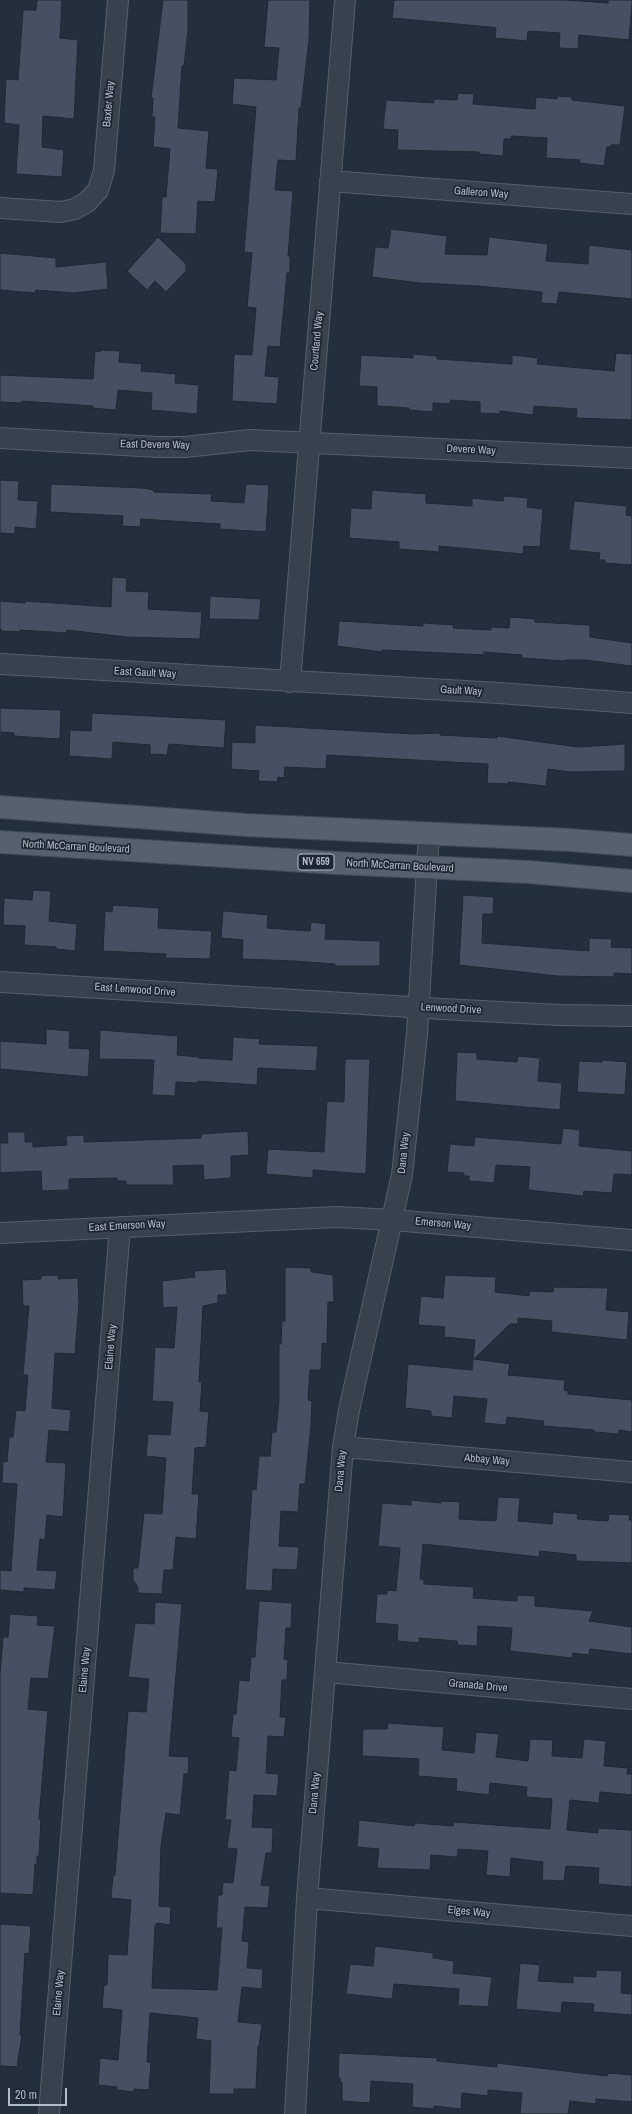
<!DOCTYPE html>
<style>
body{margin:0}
#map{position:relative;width:632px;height:2114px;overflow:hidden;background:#242f3e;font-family:"Archivo Narrow",sans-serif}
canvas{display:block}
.scale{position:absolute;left:8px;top:2088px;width:59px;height:18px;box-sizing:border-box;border:2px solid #b4bcc9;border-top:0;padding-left:5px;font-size:12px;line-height:14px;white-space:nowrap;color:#b4bcc9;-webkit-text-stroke:3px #1d2633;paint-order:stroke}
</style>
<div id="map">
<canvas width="632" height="2114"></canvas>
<div class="scale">20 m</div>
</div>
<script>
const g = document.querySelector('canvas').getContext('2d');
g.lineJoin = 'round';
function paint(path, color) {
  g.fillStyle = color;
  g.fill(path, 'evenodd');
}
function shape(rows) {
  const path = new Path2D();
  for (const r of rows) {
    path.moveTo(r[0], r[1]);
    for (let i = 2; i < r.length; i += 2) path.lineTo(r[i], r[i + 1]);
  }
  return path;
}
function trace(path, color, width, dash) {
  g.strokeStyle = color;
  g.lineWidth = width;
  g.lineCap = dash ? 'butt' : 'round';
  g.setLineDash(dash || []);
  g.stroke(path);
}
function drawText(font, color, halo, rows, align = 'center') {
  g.font = font + ' "Archivo Narrow",sans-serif';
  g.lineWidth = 3.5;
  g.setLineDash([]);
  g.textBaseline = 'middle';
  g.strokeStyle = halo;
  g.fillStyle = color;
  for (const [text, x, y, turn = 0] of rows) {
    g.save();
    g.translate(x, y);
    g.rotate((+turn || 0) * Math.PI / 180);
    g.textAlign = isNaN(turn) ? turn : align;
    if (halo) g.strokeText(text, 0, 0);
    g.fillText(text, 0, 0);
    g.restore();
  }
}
const building = shape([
 [37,0,62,0,60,38,78,40,74,119,43,116,42,147,64,150,62,177,16,174,19,125,4,123,6,79,18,80,23,10,36,10,37,0],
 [163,0,188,0,188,31,184,66,182,66,178,128,209,131,206,168,218,169,215,202,198,201,196,234,160,233,162,197,166,197,170,149,153,147,155,117,152,117,153,98,151,98,163,0],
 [268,0,310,0,309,40,301,108,299,108,296,161,278,160,275,190,293,191,288,256,290,256,290,273,287,273,280,347,268,346,265,376,279,377,277,404,232,401,234,354,252,355,256,308,247,307,252,253,244,252,256,107,232,104,234,78,276,80,279,48,264,47,268,0],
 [394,0,566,0,608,3,608,0,632,0,632,4,629,40,579,35,578,49,559,48,560,33,528,31,527,41,495,38,496,28,490,27,392,18,394,0],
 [458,93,474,94,473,104,535,109,536,97,557,99,557,96,572,97,572,100,625,106,620,145,611,145,611,147,607,147,604,166,579,163,580,160,546,158,547,138,511,136,511,139,504,139,503,156,479,154,479,152,397,150,398,130,383,129,386,100,434,103,434,99,457,100,458,93],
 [391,229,447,236,445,254,487,255,489,237,548,244,546,261,588,264,589,245,632,250,632,299,559,292,557,304,541,303,542,292,478,286,420,283,372,277,375,247,388,248,391,229],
 [158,237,186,264,186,271,166,292,155,281,147,290,127,271,158,237],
 [0,253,56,258,56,267,106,262,108,289,74,293,36,290,35,293,0,290,0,253],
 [100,350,120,351,119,362,142,364,141,371,176,374,175,383,199,385,197,414,151,410,152,393,118,390,116,410,92,408,93,406,22,401,22,403,0,402,0,375,93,379,95,351,100,352,100,350],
 [616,353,632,354,632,420,576,418,577,409,534,406,533,415,500,411,500,414,480,413,480,402,451,400,450,404,433,403,433,412,409,410,409,408,377,406,377,387,359,386,361,355,413,358,413,354,437,356,437,359,512,364,512,355,538,358,537,364,614,371,616,353],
 [0,480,19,481,18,500,38,501,36,529,15,527,15,534,0,533,0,480],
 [51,484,143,488,154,490,154,492,212,494,211,501,244,503,246,484,269,485,266,532,220,529,220,524,141,519,140,527,122,526,123,516,50,512,51,484],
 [372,490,426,494,426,503,472,506,472,498,503,501,504,496,528,498,527,507,543,509,540,547,524,546,523,554,439,546,439,552,399,549,399,542,349,538,351,508,371,509,372,490],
 [574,501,627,506,626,515,632,516,632,565,605,563,605,560,599,560,600,553,569,550,574,501],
 [112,577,127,578,126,591,149,592,148,609,202,612,200,639,126,637,67,630,66,633,20,630,20,632,2,631,0,628,0,601,25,603,25,601,111,607,112,577],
 [210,596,261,599,259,620,209,619,210,596],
 [510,617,535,619,535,622,590,625,590,637,632,643,632,666,585,660,565,660,564,661,521,658,522,655,484,652,484,655,382,650,382,652,337,646,339,621,423,626,423,623,454,625,453,628,491,630,491,627,509,628,510,617],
 [0,708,61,710,60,739,14,736,14,733,0,732,0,708],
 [92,713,226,720,224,748,169,744,167,755,150,754,150,745,113,742,112,759,69,756,70,730,91,731,92,713],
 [255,725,412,734,440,733,440,735,497,738,497,736,578,747,625,744,625,771,570,772,548,769,546,786,508,782,508,784,487,783,488,764,327,755,326,769,285,767,284,778,278,777,277,782,258,781,259,771,231,769,232,742,255,743,255,725],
 [33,890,51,891,49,921,77,924,75,951,56,949,56,947,24,945,25,926,3,925,4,898,32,900,33,890],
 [463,895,494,897,493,914,483,914,482,943,589,951,589,938,612,939,611,947,632,948,632,974,614,973,614,977,557,976,459,965,463,895],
 [113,905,159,908,158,928,212,931,210,959,165,958,166,954,103,951,105,911,112,912,113,905],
 [223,911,268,915,267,928,310,931,311,922,326,924,325,939,380,941,380,966,335,966,335,964,295,961,242,959,243,940,221,938,223,911],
 [46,1029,70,1031,69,1048,90,1049,88,1077,0,1069,0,1041,46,1044,46,1029],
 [100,1030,178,1036,177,1055,199,1057,199,1058,232,1060,233,1037,260,1039,259,1044,318,1046,316,1071,258,1068,257,1085,198,1081,198,1083,176,1082,175,1096,152,1095,154,1060,99,1059,100,1030],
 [457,1052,477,1053,477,1059,517,1062,518,1056,540,1058,538,1081,562,1083,560,1110,455,1101,457,1052],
 [345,1059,370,1059,366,1174,313,1170,313,1178,266,1174,268,1149,324,1152,327,1101,344,1102,345,1059],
 [602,1060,627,1062,625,1095,577,1092,579,1061,602,1062,602,1060],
 [563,1128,580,1130,579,1146,632,1151,632,1175,614,1174,612,1193,584,1191,583,1196,528,1190,530,1167,496,1165,494,1183,469,1181,469,1176,464,1176,464,1173,447,1172,450,1144,474,1146,475,1137,561,1144,563,1128],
 [248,1131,249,1155,231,1156,231,1178,204,1180,203,1165,173,1166,174,1185,126,1185,126,1181,117,1181,117,1178,69,1179,69,1190,42,1191,41,1171,0,1173,0,1143,8,1143,7,1132,25,1132,25,1142,33,1142,33,1147,67,1145,66,1136,84,1135,84,1142,201,1138,201,1134,248,1131],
 [285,1267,311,1268,311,1272,333,1275,334,1302,328,1302,327,1344,322,1343,321,1370,310,1370,308,1400,312,1401,311,1426,305,1484,300,1484,298,1512,281,1511,279,1546,299,1547,297,1570,273,1569,272,1591,245,1590,252,1489,256,1490,259,1456,270,1456,272,1432,276,1432,279,1399,279,1344,281,1344,282,1321,285,1321,285,1267],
 [226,1269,227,1295,218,1295,218,1303,203,1306,199,1382,202,1382,200,1411,209,1412,206,1447,195,1448,192,1494,199,1494,196,1539,176,1537,173,1570,164,1570,162,1594,138,1593,138,1587,133,1580,133,1568,138,1568,144,1513,162,1514,166,1458,146,1456,148,1434,170,1435,173,1402,152,1401,155,1347,174,1348,177,1307,163,1308,162,1281,195,1277,194,1271,226,1269],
 [58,1275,58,1279,78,1278,79,1302,75,1354,55,1353,52,1408,71,1410,69,1432,49,1430,46,1462,66,1463,63,1517,47,1515,45,1540,40,1539,37,1570,57,1571,55,1590,24,1588,24,1592,0,1590,0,1570,11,1571,17,1484,2,1483,3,1461,7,1462,9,1437,13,1437,16,1410,25,1411,28,1375,23,1375,29,1306,23,1306,22,1280,41,1279,41,1276,58,1275],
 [445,1275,496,1277,495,1292,529,1296,530,1291,553,1292,554,1287,608,1288,606,1310,629,1312,627,1340,551,1332,552,1321,518,1318,518,1324,510,1324,474,1359,510,1364,508,1375,565,1380,564,1390,568,1391,568,1394,632,1400,632,1432,619,1430,618,1434,594,1432,594,1430,543,1426,544,1421,507,1417,506,1425,484,1423,487,1399,454,1396,452,1418,431,1416,431,1411,405,1408,408,1364,472,1370,475,1340,444,1337,445,1327,418,1325,421,1296,443,1298,445,1275],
 [498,1497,520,1498,518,1521,552,1524,553,1512,578,1514,577,1519,608,1521,609,1514,630,1515,629,1520,632,1520,632,1563,576,1561,576,1555,540,1551,539,1557,423,1544,420,1579,424,1580,424,1584,474,1587,473,1598,517,1601,517,1595,535,1596,535,1606,593,1611,589,1621,632,1627,632,1654,590,1649,589,1655,573,1653,572,1658,510,1651,512,1628,478,1626,477,1646,457,1645,457,1641,419,1638,419,1643,397,1641,398,1625,375,1623,377,1594,387,1594,387,1590,396,1591,400,1548,378,1546,382,1503,411,1505,411,1500,441,1503,441,1501,460,1502,459,1519,496,1521,498,1497],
 [259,1601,292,1603,291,1628,286,1628,284,1659,288,1660,287,1680,282,1680,280,1717,286,1717,284,1737,268,1736,266,1773,279,1774,277,1796,254,1795,252,1827,273,1828,272,1853,266,1853,261,1885,270,1886,268,1908,245,1907,242,1941,249,1942,247,1968,263,1969,262,1989,242,1987,238,2022,262,2024,259,2046,258,2046,256,2089,234,2089,234,2094,209,2094,211,2041,196,2039,198,2018,150,2013,147,2062,151,2062,149,2090,134,2089,134,2092,117,2090,117,2087,98,2085,100,2058,118,2060,122,2010,102,2008,104,1985,107,1985,108,1954,127,1955,131,1900,111,1898,113,1875,115,1875,128,1711,146,1712,149,1679,128,1677,135,1623,154,1624,155,1602,182,1604,169,1756,189,1757,188,1774,184,1774,180,1815,166,1813,161,1846,159,1906,171,1907,170,1925,157,1923,155,1926,152,1988,217,1990,222,1928,216,1928,218,1895,222,1895,223,1882,233,1883,237,1849,227,1848,231,1820,225,1820,229,1770,236,1771,239,1738,231,1737,233,1714,236,1714,239,1680,249,1681,251,1657,255,1657,259,1601],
 [10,1614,38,1616,37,1625,55,1626,48,1679,31,1678,28,1709,48,1711,39,1819,41,1819,39,1856,37,1856,37,1864,35,1864,33,1895,0,1893,0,1674,3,1637,8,1637,10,1614],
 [388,1723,444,1727,442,1750,474,1753,476,1732,499,1734,496,1757,528,1761,530,1739,553,1740,552,1756,582,1758,584,1739,606,1741,604,1766,628,1768,627,1774,632,1774,632,1795,600,1792,599,1803,570,1800,567,1830,598,1833,598,1828,632,1830,632,1887,598,1884,599,1868,566,1866,564,1881,542,1880,543,1862,511,1858,510,1877,486,1875,488,1851,458,1849,457,1857,431,1855,430,1870,377,1868,379,1849,357,1847,359,1820,414,1826,415,1823,453,1826,454,1822,550,1829,552,1799,526,1797,527,1787,490,1783,489,1795,456,1791,457,1779,418,1776,419,1759,362,1756,363,1729,387,1729,388,1723],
 [0,1924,31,1926,29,1954,25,1953,20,2035,22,2035,17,2067,0,2066,0,1924],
 [375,1946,433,1953,433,1958,454,1961,453,1973,492,1977,488,2007,458,2005,459,1989,394,1984,392,1999,346,1994,350,1964,373,1966,375,1946],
 [520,1963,540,1965,538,1981,573,1983,573,1976,596,1977,596,1970,622,1971,621,1993,632,1994,632,2015,593,2012,594,2004,562,2002,561,2013,516,2009,520,1963],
 [339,2053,437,2058,437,2061,497,2067,497,2063,607,2076,608,2073,632,2075,632,2102,596,2099,596,2104,570,2101,568,2114,520,2114,522,2093,488,2090,488,2096,462,2093,461,2109,434,2106,434,2109,412,2107,413,2084,371,2081,370,2103,342,2101,342,2082,340,2082,340,2078,338,2078,339,2053]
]);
const minor = shape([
 [330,181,632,204],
 [0,208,61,212,75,209,87,202,98,190,104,171,118,0],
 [0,438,158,447,185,447,250,440,632,458],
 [0,664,499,693,632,703],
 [290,682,345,0],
 [0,982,443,1009,559,1015,632,1016],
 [0,1233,337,1217,393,1220,632,1240],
 [343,1447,632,1472],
 [325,1672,632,1699],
 [307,1898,632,1926],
 [49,2114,120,1227],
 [295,2114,307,1898,343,1447,349,1410,402,1175,417,1034,429,833]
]);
const primary = shape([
 [0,807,246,825,570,840,632,845],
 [0,842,336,863,529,872,632,881]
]);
const shields = [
 [316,862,36]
];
const shieldNames = [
 ["NV 659",316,862]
];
const streetNames = [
 ["Baxter Way",109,104,-85],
 ["Galleron Way",481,193,4],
 ["Courtland Way",317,341,-85],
 ["East Devere Way",155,445,1],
 ["Devere Way",471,450,3],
 ["East Gault Way",145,673,3],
 ["Gault Way",461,691,3],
 ["North McCarran Boulevard",76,847,3],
 ["North McCarran Boulevard",400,866,3],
 ["East Lenwood Drive",135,990,4],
 ["Lenwood Drive",451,1009,3],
 ["Dana Way",404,1153,-84],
 ["Emerson Way",443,1224,5],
 ["East Emerson Way",127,1226,-3],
 ["Elaine Way",111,1347,-85],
 ["Abbay Way",487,1460,5],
 ["Dana Way",341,1471,-85],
 ["Elaine Way",85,1670,-85],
 ["Granada Drive",478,1686,5],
 ["Dana Way",315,1793,-85],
 ["Elges Way",469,1912,5],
 ["Elaine Way",59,1993,-85]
];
paint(building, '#455162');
trace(building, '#1f2835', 1);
trace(minor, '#565f6c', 22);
trace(primary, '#414a57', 24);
trace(minor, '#38414e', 20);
trace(primary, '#56606e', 22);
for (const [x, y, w] of shields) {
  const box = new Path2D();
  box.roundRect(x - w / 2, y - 8, w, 16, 3);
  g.fillStyle = '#1d2633';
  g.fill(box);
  trace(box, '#b4bcc9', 1);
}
drawText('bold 10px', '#b4bcc9', null, shieldNames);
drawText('11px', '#b4bcc9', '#1d2633', streetNames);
</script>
